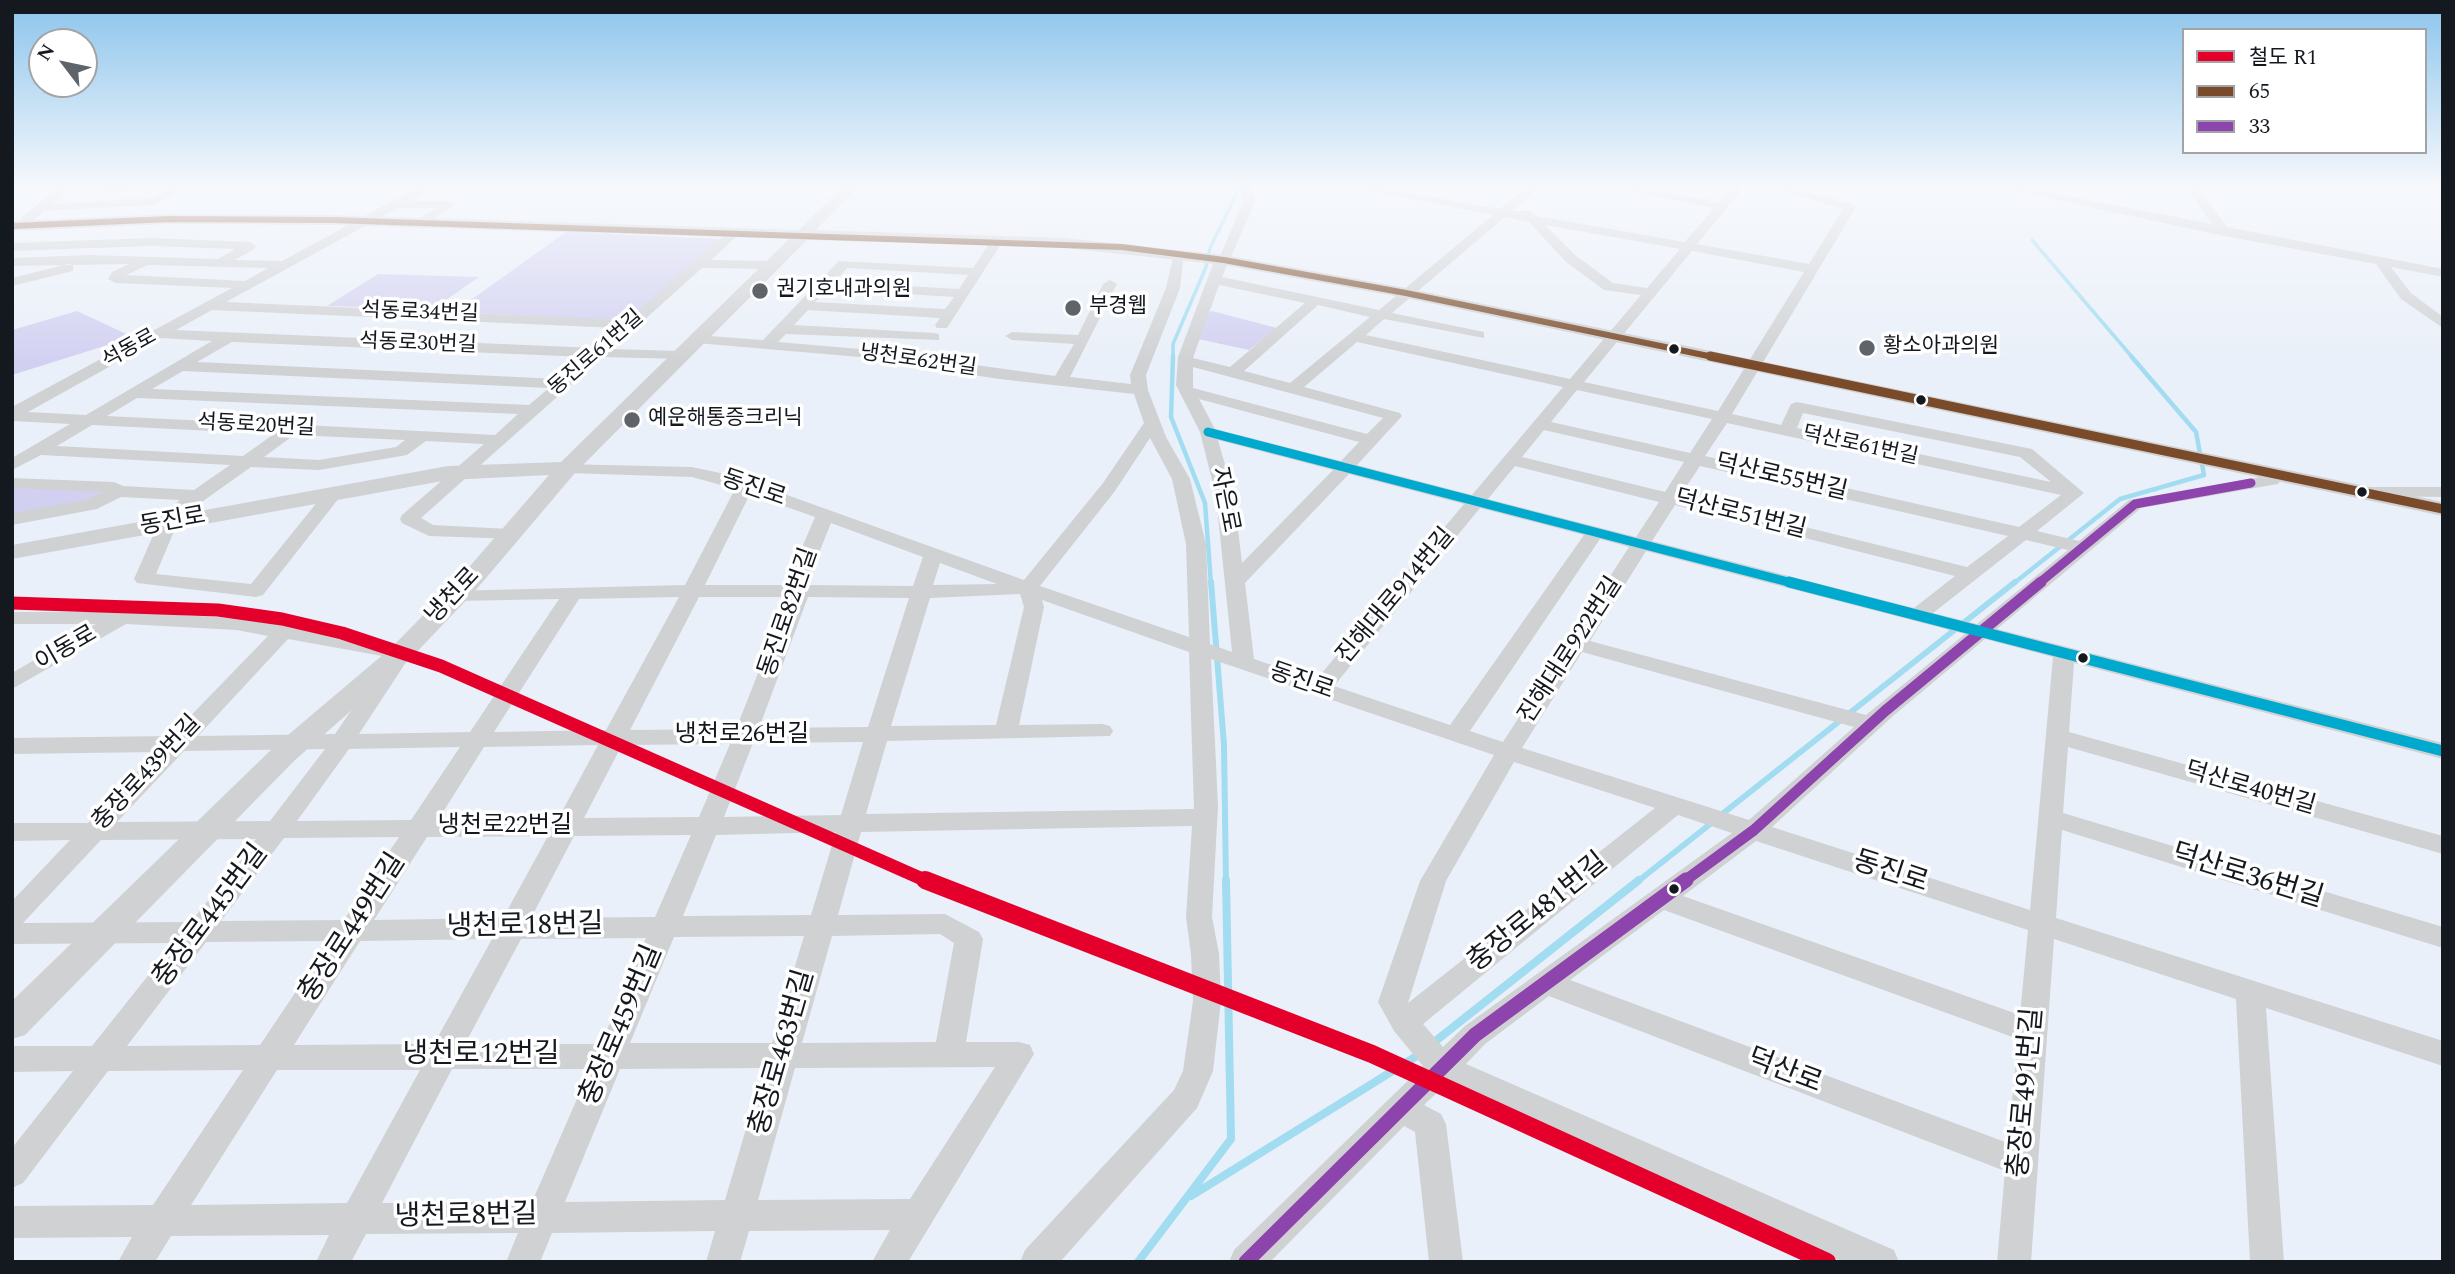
<!DOCTYPE html>
<meta charset="utf-8">
<style>
body{margin:0}
#map{position:relative;width:2455px;height:1274px;overflow:hidden;background:#eaf0f9;font-family:Spectral,"Noto Sans KR",serif}
canvas{display:block}
.frame{position:absolute;inset:0;border:14px solid #14181f;pointer-events:none}
.legend{position:absolute;left:2182px;top:28px;width:245px;height:126px;box-sizing:border-box;background:#fff;border:2px solid #a1a3a5;margin:0;padding:9px 12px;list-style:none;font-size:21px;color:#14181f}
.legend li{display:flex;align-items:center;gap:14px;height:35px}
.legend b{width:35px;border:2px solid #a1a3a5}
.north{position:absolute;left:28px;top:28px;width:70px;height:70px;box-sizing:border-box;background:#fff;border:2px solid #a1a3a5;border-radius:50%;rotate:302deg;font-size:19px;font-weight:700;line-height:28px;text-align:center;color:#14181f}
.north::after{content:'';display:block;margin:auto;width:24px;height:32px;background:#5f646b;clip-path:polygon(50% 0,100% 100%,50% 72%,0 100%)}
</style>
<div id="map">
<canvas width="2455" height="1274"></canvas>
<div class="frame"></div>
<ul class="legend">
<li><b style="height:9px;background:#e4002b"></b>철도 R1</li>
<li><b style="height:9px;background:#7a4b2a"></b>65</li>
<li><b style="height:9px;background:#8e44ad"></b>33</li>
</ul>
<div class="north">N</div>
</div>
<script>
const g = document.querySelector('canvas').getContext('2d');
g.lineJoin = 'round';
function paint(path, color) {
  g.fillStyle = color;
  g.fill(path, 'evenodd');
}
function shape(rows) {
  const path = new Path2D();
  for (const r of rows) {
    path.moveTo(r[0], r[1]);
    for (let i = 2; i < r.length; i += 2) path.lineTo(r[i], r[i + 1]);
  }
  return path;
}
function trace(path, color, width, dash) {
  g.strokeStyle = color;
  g.lineWidth = width;
  g.lineCap = dash ? 'butt' : 'round';
  g.setLineDash(dash || []);
  g.stroke(path);
}
function drawText(font, color, halo, rows, align = 'center') {
  g.font = font + ' Spectral,"Noto Sans KR",serif';
  g.lineWidth = 7;
  g.setLineDash([]);
  g.textBaseline = 'middle';
  g.strokeStyle = halo;
  g.fillStyle = color;
  for (const [text, x, y, turn = 0] of rows) {
    g.save();
    g.translate(x, y);
    g.rotate((+turn || 0) * Math.PI / 180);
    g.textAlign = isNaN(turn) ? turn : align;
    if (halo) g.strokeText(text, 0, 0);
    g.fillText(text, 0, 0);
    g.restore();
  }
}
const green = shape([
 [566,232,722,239,629,321,454,312],
 [378,274,479,277,433,309,327,306],
 [77,311,133,337,12,375,12,330],
 [1212,311,1277,328,1249,350,1198,339,1209,312],
 [12,486,102,489,102,495,93,502,12,515]
]);
const streamFar3 = shape([
 [2032,240,2133,358],
 [1173,358,1173,344,1206,267,1210,248,1236,195,1234,186]
]);
const streamFar2 = shape([
 [1173,356,1171,417,1205,503,1211,584],
 [2013,584,2120,499,2204,475,2196,432,2131,356]
]);
const streamFar1 = shape([
 [1211,582,1224,745,1226,882],
 [1721,815,2015,582],
 [1637,882,1714,821]
]);
const stream = shape([
 [1433,1043,1639,880],
 [1191,1196,1420,1054],
 [1138,1262,1231,1139,1226,880]
]);
const minor = shape([
 [12,186,50,186,44,189,12,191,12,186],
 [60,186,73,186,53,204,151,198,173,186,188,186,154,205,44,211,29,224,21,224,21,218,60,186],
 [112,186,159,186,153,189,106,193,100,190,112,186],
 [420,186,435,186,411,201,449,201,455,205,421,227,417,226,417,220,436,208,398,208,226,302,627,320,727,233,737,236,711,260,770,261,777,265,770,269,702,268,612,349,679,351,687,356,684,359,602,357,421,518,433,525,509,529,516,531,518,535,516,539,429,536,402,523,400,519,402,515,484,444,426,441,407,455,319,470,251,467,175,521,177,524,156,574,251,584,327,490,339,490,342,494,339,498,263,595,256,597,137,583,134,579,155,531,147,526,180,500,121,497,97,509,12,525,12,513,86,500,103,492,12,488,12,478,114,482,123,486,194,490,230,465,41,455,12,470,12,458,70,424,12,421,12,407,232,288,115,283,108,279,112,272,129,264,12,266,12,258,89,255,218,259,235,249,151,246,12,251,12,243,151,238,250,242,256,246,254,249,235,260,282,261,420,186],
 [148,265,268,268,245,281,126,275,148,265],
 [212,310,618,328,595,348,176,330,212,310],
 [161,338,212,341,86,415,28,412,161,338],
 [232,342,585,357,559,379,197,362,232,342],
 [183,371,549,388,529,405,152,389,183,371],
 [137,398,518,414,495,435,304,425,296,421,287,425,107,416,137,398],
 [92,425,274,434,243,456,57,446,92,425],
 [294,435,405,440,396,447,319,460,264,457,294,435],
 [1240,186,1252,186,1255,202,1222,277,1379,310,1493,215,1345,186,1370,186,1500,209,1528,186,1541,186,1512,211,1529,211,1536,216,1685,242,1714,208,1603,186,1628,186,1719,202,1733,186,1745,186,1697,244,1809,264,1843,209,1765,186,1784,186,1854,204,1856,207,1732,414,1781,425,1791,404,1797,402,2032,449,2084,493,2037,531,2079,541,2129,500,2272,475,2278,476,2281,480,2278,484,2272,485,2141,508,1997,629,2443,743,2443,759,2074,663,2069,732,2443,836,2443,854,2068,747,2063,813,2443,927,2443,948,2062,830,2056,918,2443,1041,2443,1066,2266,1008,2284,1262,2250,1262,2236,999,2054,939,2031,1262,1997,1262,2005,1171,1549,996,1485,1044,1466,1064,1894,1250,1899,1262,1843,1262,1447,1083,1424,1105,1441,1114,1446,1124,1463,1262,1429,1262,1415,1132,1404,1126,1270,1262,1229,1262,1234,1250,1423,1066,1394,1031,1378,1002,1420,881,1494,755,1211,659,1218,806,1212,917,1219,954,1221,1001,1213,1071,1197,1108,1060,1262,1020,1262,1025,1250,1174,1090,1183,1071,1193,1001,1191,954,1186,917,1192,826,861,832,838,915,945,914,979,932,983,939,966,1042,1019,1042,1030,1045,1034,1054,908,1262,872,1262,890,1230,749,1231,740,1262,706,1262,715,1231,552,1233,540,1262,506,1262,518,1233,366,1234,351,1262,316,1262,329,1235,171,1236,155,1262,118,1262,132,1237,12,1238,12,1206,153,1205,243,1070,108,1071,23,1183,12,1188,12,1148,73,1071,12,1072,12,1046,92,1046,174,943,12,944,12,901,70,840,12,841,12,823,88,823,156,752,12,754,12,738,171,736,268,636,237,630,126,624,12,689,12,673,96,624,12,624,12,612,121,612,237,618,285,624,409,648,412,653,359,734,470,732,559,599,457,601,450,599,447,595,450,591,685,585,735,489,692,477,567,473,561,472,558,468,561,464,692,467,734,476,1024,580,1103,483,1144,423,1134,394,999,379,860,357,696,343,689,339,696,335,763,340,839,261,973,268,991,241,995,240,1001,244,947,328,937,328,935,325,940,318,808,310,794,325,934,333,939,334,939,340,786,334,778,342,860,349,1055,376,1074,344,1012,340,1005,336,1012,332,1078,335,1103,284,1110,280,1117,284,1070,377,1131,384,1130,375,1166,288,1173,257,1184,254,1180,288,1146,375,1148,390,1166,437,1190,479,1206,544,1210,644,1232,652,1216,496,1200,432,1176,385,1178,357,1213,264,1218,261,1243,202,1240,186],
 [1505,217,1529,222,1565,261,1604,290,1641,295,1570,379,1366,335,1384,319,1484,338,1484,332,1392,313,1505,217],
 [1545,225,1680,249,1647,288,1613,283,1575,255,1545,225],
 [1692,251,1804,272,1718,411,1584,382,1692,251],
 [847,268,968,275,959,289,835,282,847,268],
 [1219,285,1305,303,1230,367,1193,358,1219,285],
 [828,289,954,297,945,309,815,302,828,289],
 [1318,305,1370,317,1290,383,1244,371,1318,305],
 [1357,342,1563,387,1472,495,1357,465,1402,416,1400,413,1304,387,1357,342],
 [1193,367,1383,418,1367,434,1193,388,1193,367],
 [1577,390,1712,419,1690,453,1551,422,1577,390],
 [1199,399,1359,442,1341,461,1215,429,1199,399],
 [1803,413,2020,457,2051,482,1797,428,1803,413],
 [1727,423,1787,436,2061,495,2019,527,1705,456,1727,423],
 [1544,430,1684,462,1665,492,1522,457,1544,430],
 [1150,438,1172,479,1186,544,1189,637,1040,586,1115,491,1150,438],
 [1218,440,1333,470,1242,563,1234,496,1218,440],
 [1515,466,1659,502,1636,537,1488,499,1515,466],
 [1700,466,2008,536,1967,567,1680,496,1700,466],
 [1349,474,1464,504,1316,680,1254,659,1245,583,1349,474],
 [750,494,815,517,786,585,705,585,750,494],
 [1675,505,1955,576,1914,608,1652,541,1675,505],
 [1480,508,1584,535,1450,725,1334,686,1480,508],
 [831,523,923,557,913,586,806,585,831,523],
 [1600,539,1629,547,1503,742,1470,731,1600,539],
 [2026,540,2068,550,1977,624,1933,613,2026,540],
 [1646,551,1965,634,1866,715,1590,641,1646,551],
 [940,563,997,584,933,585,940,563],
 [1020,594,1024,607,996,725,891,726,930,598,1020,594],
 [679,597,606,730,494,732,579,599,679,597],
 [699,597,788,597,736,729,630,730,699,597],
 [808,597,909,598,868,727,759,728,808,597],
 [1042,600,1189,652,1194,809,866,814,887,741,1110,736,1113,731,1110,726,1102,724,1019,725,1044,607,1042,600],
 [288,639,388,657,335,734,198,736,288,639],
 [1985,639,2053,657,2030,910,1772,827,1893,716,1985,639],
 [1582,652,1854,727,1749,820,1522,748,1582,652],
 [863,742,841,815,724,817,753,743,863,742],
 [730,744,699,817,584,818,622,745,730,744],
 [598,745,558,819,438,820,484,747,598,745],
 [460,747,411,820,297,821,349,749,460,747],
 [325,749,270,821,117,822,184,751,325,749],
 [1514,762,1655,808,1408,1003,1446,881,1514,762],
 [1678,815,1732,833,1465,1026,1443,1047,1423,1024,1678,815],
 [836,832,811,915,683,916,716,835,836,832],
 [691,835,655,917,531,918,574,836,691,835],
 [548,836,503,918,374,920,427,837,548,836],
 [399,837,344,920,221,921,284,838,399,837],
 [256,839,191,922,23,923,101,840,256,839],
 [1756,841,2028,930,2020,1015,1683,896,1756,841],
 [1664,910,2018,1039,2008,1143,1570,980,1664,910],
 [940,934,954,943,936,1042,802,1043,832,936,940,934],
 [804,936,772,1043,630,1043,674,937,804,936],
 [646,938,601,1044,465,1044,521,939,646,938],
 [492,939,434,1044,294,1045,360,941,492,939],
 [330,941,260,1045,127,1046,206,942,330,941],
 [995,1067,910,1199,758,1200,795,1068,995,1067],
 [764,1068,725,1200,565,1202,620,1069,764,1068],
 [452,1069,590,1069,532,1202,382,1203,452,1069],
 [277,1070,420,1070,347,1203,191,1205,277,1070],
 [1992,186,2016,186,2212,224,2185,186,2197,186,2227,227,2443,269,2443,277,2391,267,2411,293,2443,317,2443,328,2401,299,2376,264,2224,236,1992,186],
 [68,264,73,265,73,271,12,286,12,278,68,264],
 [2368,487,2443,487,2443,497,2362,496,2359,492,2362,488,2368,487]
]);
const major = shape([
 [844,186,859,186,816,230,1065,238,1224,255,1406,288,2443,502,2443,516,1406,298,1224,265,1065,248,807,240,575,473,475,591,410,659,295,760,25,1035,12,1039,12,1001,275,746,392,647,457,581,549,475,448,480,12,559,12,545,448,466,561,462,789,239,333,225,170,224,12,231,12,221,170,214,333,215,799,230,844,186]
]);
const bus1Far1 = shape([
 [12,226,170,219,333,220,1122,247,1224,260,1406,293,1718,358]
]);
const bus1 = shape([
 [1710,356,2443,509]
]);
const bus2Far2 = shape([
 [2038,584,2135,504,2251,483]
]);
const bus2Far1 = shape([
 [1683,882,1754,830,1885,711,2041,582]
]);
const bus2 = shape([
 [1246,1262,1475,1035,1686,880]
]);
const bus3Far1 = shape([
 [1208,432,1796,584]
]);
const bus3 = shape([
 [1789,582,2443,751]
]);
const rail1Far1 = shape([
 [12,603,218,610,282,619,342,633,441,666,929,882]
]);
const rail1 = shape([
 [925,880,1372,1054,1827,1262]
]);
const markers = [
 [760,291,9,"#5f646b"],
 [1073,308,9,"#5f646b"],
 [1867,348,9,"#5f646b"],
 [1674,349,6,"#14181f"],
 [1921,400,6,"#14181f"],
 [632,420,9,"#5f646b"],
 [2362,492,6,"#14181f"],
 [2083,658,6,"#14181f"],
 [1674,889,6,"#14181f"]
];
const farPoinames = [
 ["권기호내과의원",776,291],
 ["부경웹",1089,308],
 ["황소아과의원",1883,348],
 ["예운해통증크리닉",648,420]
];
const farStreetnames = [
 ["석동로34번길",420,314,2],
 ["석동로30번길",418,345,2],
 ["석동로",130,350,-29],
 ["동진로61번길",597,354,-41],
 ["냉천로62번길",918,362,8],
 ["석동로20번길",256,427,3],
 ["덕산로61번길",1860,447,12]
];
const streetNames = [
 ["덕산로55번길",1781,479,13],
 ["동진로",753,490,19],
 ["자은로",1223,500,79],
 ["덕산로51번길",1740,516,14],
 ["동진로",173,523,-10],
 ["냉천로",454,597,-47],
 ["진해대로914번길",1397,597,-50],
 ["동진로82번길",790,613,-71],
 ["이동로",67,650,-30],
 ["진해대로922번길",1572,651,-57],
 ["동진로",1301,683,19],
 ["냉천로26번길",742,736],
 ["충장로439번길",148,774,-47],
 ["덕산로40번길",2250,790,16],
 ["냉천로22번길",505,827]
];
const nearStreetnames = [
 ["동진로",1890,874,18],
 ["덕산로36번길",2247,878,17],
 ["충장로481번길",1539,914,-39],
 ["충장로445번길",212,917,-53],
 ["냉천로18번길",525,928,-1],
 ["충장로449번길",354,929,-57],
 ["충장로459번길",623,1026,-67],
 ["충장로463번길",784,1053,-74],
 ["냉천로12번길",481,1057],
 ["덕산로",1784,1073,21],
 ["충장로491번길",2028,1093,-85],
 ["냉천로8번길",466,1218,-1]
];
paint(green, '#d2d0f1');
trace(streamFar3, '#a1dcf1', 3.5);
trace(streamFar2, '#a1dcf1', 4.5);
trace(streamFar1, '#a1dcf1', 6);
trace(stream, '#a1dcf1', 8);
paint(minor, '#d0d1d3');
paint(major, '#d0d1d3');
trace(bus1Far1, '#7a4b2a', 6);
trace(bus1, '#7a4b2a', 9);
trace(bus2Far2, '#8e44ad', 9);
trace(bus2Far1, '#8e44ad', 11);
trace(bus2, '#8e44ad', 15);
trace(bus3Far1, '#00a9ce', 9);
trace(bus3, '#00a9ce', 11);
trace(rail1Far1, '#e4002b', 13);
trace(rail1, '#e4002b', 18);
const sky = g.createLinearGradient(0, 0, 0, 364);
sky.addColorStop(0, '#8bc4ec');
sky.addColorStop(0.51, '#f6f8fc');
sky.addColorStop(1, '#f6f8fc00');
g.fillStyle = sky;
g.fillRect(0, 0, 2455, 364);
for (const [x, y, r, color] of markers) {
  const dot = new Path2D();
  dot.arc(x, y, r, 0, 2 * Math.PI);
  g.fillStyle = color;
  g.fill(dot);
  trace(dot, '#fff', 2.5);
}
drawText('21px', '#14181f', '#fff', farPoinames, 'left');
drawText('21px', '#14181f', '#fff', farStreetnames);
drawText('24px', '#14181f', '#fff', streetNames);
drawText('28px', '#14181f', '#fff', nearStreetnames);
</script>
